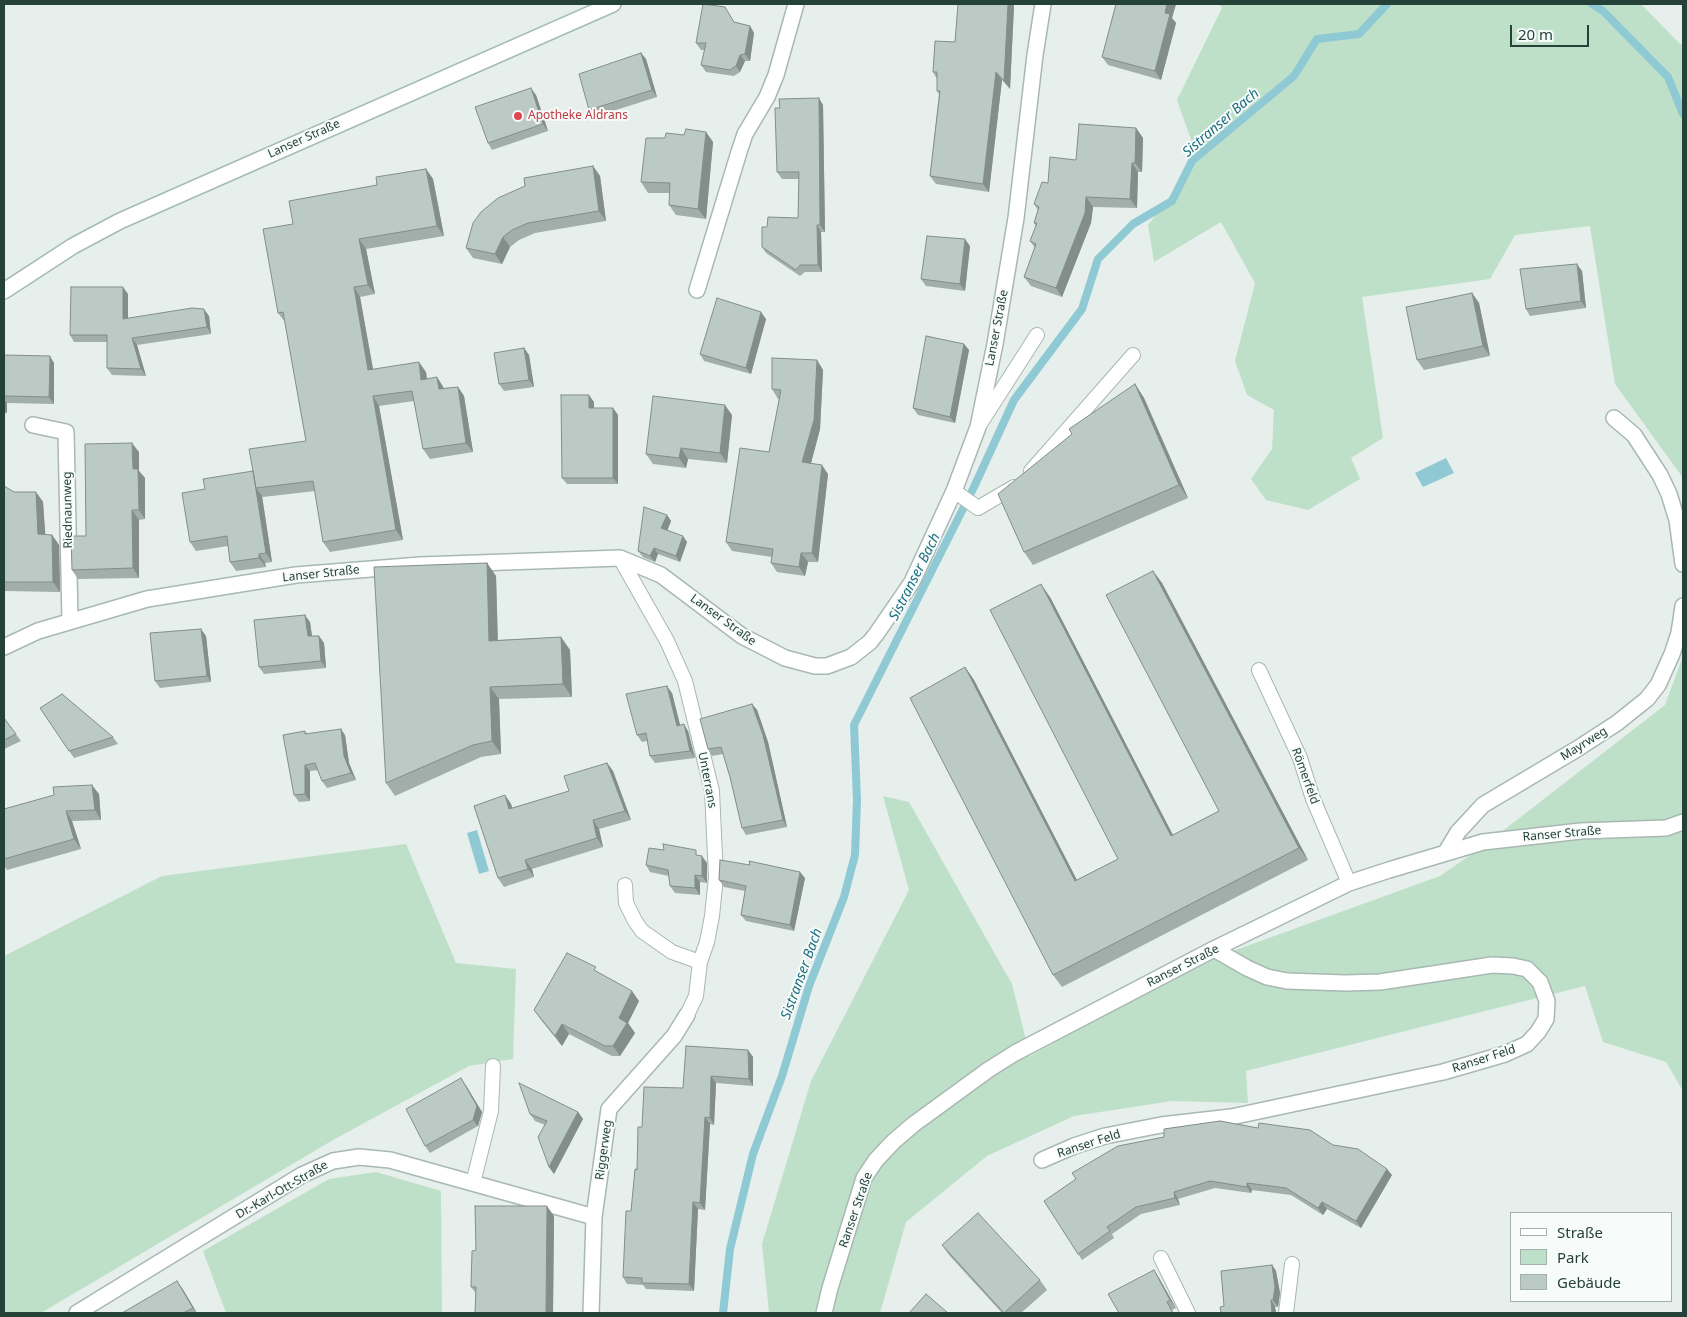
<!DOCTYPE html>
<meta charset="utf-8">
<style>
body{margin:0}
#map{position:relative;width:1687px;height:1317px;overflow:hidden;background:#e6efeb;font-family:"Noto Sans",sans-serif}
canvas{display:block}
.frame{position:absolute;inset:0;border:5px solid #24423a;pointer-events:none}
.legend{position:absolute;left:1510px;top:1212px;width:162px;height:90px;box-sizing:border-box;background:#f7fbf9;border:1px solid #a3b1ad;margin:0;padding:6px 9px;list-style:none;font-size:15px;color:#24423a}
.legend li{display:flex;align-items:center;gap:10px;height:25px}
.legend b{width:25px;border:1px solid #a3b1ad}
.scale{position:absolute;left:1510px;top:25px;width:79px;height:22px;box-sizing:border-box;border:2px solid #24423a;border-top:0;padding-left:6px;font-size:15px;line-height:18px;white-space:nowrap;color:#24423a;-webkit-text-stroke:4px #f7fbf9;paint-order:stroke}
</style>
<div id="map">
<canvas width="1687" height="1317"></canvas>
<div class="frame"></div>
<ul class="legend">
<li><b style="height:6px;background:#fff"></b>Straße</li>
<li><b style="height:14px;background:#bfe0c8"></b>Park</li>
<li><b style="height:14px;background:#bbcac4"></b>Gebäude</li>
</ul>
<div class="scale">20 m</div>
</div>
<script>
const g = document.querySelector('canvas').getContext('2d');
g.lineJoin = 'round';
function paint(path, color) {
  g.fillStyle = color;
  g.fill(path, 'evenodd');
}
function shape(rows) {
  const path = new Path2D();
  for (const r of rows) {
    path.moveTo(r[0], r[1]);
    for (let i = 2; i < r.length; i += 2) path.lineTo(r[i], r[i + 1]);
  }
  return path;
}
function trace(path, color, width, dash) {
  g.strokeStyle = color;
  g.lineWidth = width;
  g.lineCap = dash ? 'butt' : 'round';
  g.setLineDash(dash || []);
  g.stroke(path);
}
function drawText(font, color, halo, rows, align = 'center') {
  g.font = font + ' "Noto Sans",sans-serif';
  g.lineWidth = 4;
  g.setLineDash([]);
  g.textBaseline = 'middle';
  g.strokeStyle = halo;
  g.fillStyle = color;
  for (const [text, x, y, turn = 0] of rows) {
    g.save();
    g.translate(x, y);
    g.rotate((+turn || 0) * Math.PI / 180);
    g.textAlign = isNaN(turn) ? turn : align;
    if (halo) g.strokeText(text, 0, 0);
    g.fillText(text, 0, 0);
    g.restore();
  }
}
const green = shape([
 [1219,4,1641,4,1681,45,1683,42,1683,478,1615,384,1590,226,1515,235,1490,279,1362,297,1383,438,1351,458,1360,479,1308,510,1266,500,1251,479,1272,449,1274,410,1247,395,1235,361,1255,283,1221,222,1154,262,1148,225,1198,159,1177,100,1222,8],
 [1683,656,1683,1091,1666,1062,1603,1042,1585,986,1246,1071,1248,1103,1172,1101,1074,1116,987,1156,906,1222,880,1313,769,1313,762,1244,811,1081,909,890,883,796,909,802,1012,984,1030,1056,1197,964,1440,876,1482,847,1665,705],
 [406,844,456,963,516,969,513,1059,469,1066,333,1140,41,1313,4,1313,4,956,162,876],
 [376,1172,441,1191,442,1313,226,1313,203,1251,329,1179]
]);
const water = shape([
 [1446,458,1454,473,1423,487,1415,473],
 [477,830,489,871,479,874,467,833]
]);
const stream = shape([
 [1592,4,1603,11,1668,77,1683,114],
 [723,1313,730,1249,753,1154,782,1076,809,986,844,897,855,855,857,800,854,725,974,487,1014,400,1082,309,1098,259,1133,224,1172,201,1192,161,1294,76,1317,39,1359,34,1387,4]
]);
const lane = shape([
 [980,424,1037,335],
 [1031,471,1133,355],
 [954,491,978,508,1014,487],
 [620,558,667,641,685,681,712,791,716,877,712,916,707,942,700,962,696,996,687,1015],
 [1259,670,1300,758,1313,799,1349,883],
 [625,885,626,903,635,921,642,931,672,952,700,962],
 [473,1183,491,1111,493,1066],
 [1161,1258,1188,1313],
 [1286,1313,1292,1264]
]);
const street = shape([
 [697,290,739,152,745,134,767,97,776,75,796,4],
 [1614,418,1634,435,1660,475,1669,494,1677,520,1683,564],
 [33,425,66,432,70,621],
 [4,647,38,631,147,599,296,575,420,565,620,558,661,575,742,636,785,658,815,666,827,666,851,657,870,642,877,633,912,582,954,491,978,427,995,344,1016,218,1035,55,1043,4],
 [1446,852,1458,832,1483,805,1577,749,1617,723,1647,699,1658,685,1672,654,1679,633,1683,606],
 [1042,1160,1074,1146,1105,1136,1161,1125,1231,1117,1443,1072,1505,1054,1527,1044,1538,1032,1546,1019,1547,1001,1540,982,1527,969,1513,966,1492,965,1380,982,1345,983,1287,981,1267,977,1247,968,1214,949],
 [77,1313,302,1175,333,1161,359,1157,390,1160,594,1217],
 [591,1313,594,1217,609,1109,674,1036,687,1015],
 [824,1313,830,1288,864,1178,876,1160,894,1141,914,1124,988,1070,1015,1053,1214,949,1349,883,1389,870,1483,842,1581,831,1666,828,1683,822]
]);
const secondary = shape([
 [4,291,73,246,120,221,613,4]
]);
const wall = shape([
 [958,4,1013,4,1014,6,1010,89,1002,80,989,192,936,184,930,176,939,94,937,91,937,79,933,72,955,42],
 [1116,4,1176,4,1172,18,1176,23,1161,80,1108,65,1102,57],
 [735,22,750,26,754,33,750,61,745,61,740,72,734,76,706,72,701,65,705,50,701,50,696,43],
 [641,53,646,59,657,97,594,117,589,110],
 [536,95,548,131,492,150,488,143],
 [823,105,825,232,821,232,822,272,805,272,800,276,766,253,762,247,767,227,798,218,799,179,782,179,777,172],
 [1136,128,1143,138,1142,172,1138,172,1137,208,1093,207,1091,223,1062,297,1031,286,1024,277,1035,248,1030,241,1036,226,1034,223,1038,210,1034,204,1048,183,1076,160],
 [706,132,713,142,706,219,676,215,669,205,670,193,648,193,641,182,665,138],
 [593,166,600,176,606,221,535,233,519,240,510,247,502,264,473,258,466,248],
 [426,169,433,179,444,236,366,249,375,294,360,297,373,370,426,372,427,379,437,377,444,388,458,387,464,396,473,452,430,459,423,449,414,401,379,406,403,540,330,552,323,542,315,491,263,497,262,496,272,562,265,563,266,567,236,571,230,562,228,546,196,551,190,542,205,489,253,471,306,441,285,322,278,313,293,224,377,185],
 [970,246,965,291,926,286,921,279],
 [1582,271,1586,308,1530,316,1526,309],
 [1472,293,1479,303,1490,356,1424,370,1417,360],
 [128,294,128,318,209,316,211,334,137,345,146,376,112,375,107,368,107,342,74,342,70,335],
 [766,319,751,374,704,361,700,354],
 [964,344,969,350,955,423,918,415,913,408],
 [524,348,529,355,534,387,504,391,499,384],
 [4,355,54,363,54,404,7,403,7,413,4,414],
 [817,360,823,370,820,429,811,463,828,474,818,562,808,562,805,576,777,572,771,563,772,557,732,551,726,542,769,452,779,399,778,399,772,389],
 [1135,384,1144,398,1188,498,1033,565,1024,552],
 [594,402,594,408,613,408,618,415,618,484,567,484,562,478],
 [732,415,727,463,688,459,686,468,653,464,646,454],
 [139,452,139,471,145,478,145,519,139,520,139,578,78,579,72,570],
 [4,486,14,492,36,492,43,502,45,535,52,535,59,545,60,592,4,591],
 [667,515,671,521,667,530,687,542,680,562,658,554,655,562,643,557,638,551],
 [487,563,496,576,498,640,561,637,570,650,572,697,499,699,501,754,481,757,395,796,386,783],
 [1153,571,1162,583,1308,860,1062,987,1053,975,965,667,974,680,1077,880,1118,859,1050,597,1173,835,1219,811],
 [310,622,312,636,319,636,324,643,326,668,264,674,259,667],
 [206,636,211,682,160,688,155,681],
 [672,693,680,725,688,731,695,758,655,763,650,756,647,741,642,742,637,735],
 [752,704,757,710,768,742,787,827,746,835,742,828,730,777,723,754,712,756,708,749],
 [40,708,113,737,118,744,74,758],
 [4,718,21,741,4,749],
 [305,731,307,734,345,735,349,763,356,780,327,788,322,781,318,770,310,771,310,801,299,802,294,795],
 [607,763,613,771,631,820,599,829,603,847,532,869,534,877,504,887,498,878,505,795,511,804,512,808,569,791],
 [99,794,101,820,72,821,81,849,7,870,4,866,4,809],
 [700,856,707,863,707,883,700,882,700,895,675,893,670,886,669,876,650,872,646,865],
 [805,878,794,931,746,921,741,915,745,891,724,887,719,880],
 [600,973,639,1001,628,1023,635,1033,620,1056,612,1056,569,1034,562,1046,541,1020,534,1010],
 [748,1050,753,1057,753,1086,716,1083,714,1125,710,1124,705,1210,698,1209,694,1291,646,1289,643,1285,627,1284,623,1277,642,1127,683,1088],
 [466,1085,482,1112,478,1126,430,1153,425,1146],
 [578,1112,583,1119,554,1174,549,1167,545,1125,535,1121,530,1114],
 [1333,1145,1392,1175,1361,1228,1327,1209,1323,1215,1291,1195,1252,1190,1251,1193,1215,1188,1178,1199,1180,1205,1141,1214,1112,1234,1114,1238,1082,1260,1044,1201],
 [554,1216,553,1313,475,1313,476,1293,471,1287,476,1250],
 [942,1245,1040,1280,1047,1290,1021,1313,1002,1313,949,1255],
 [1272,1265,1276,1271,1280,1293,1278,1307,1275,1307,1276,1313,1221,1313,1224,1306],
 [1159,1278,1176,1308,1172,1310,1174,1313,1119,1313],
 [182,1288,197,1313,122,1313]
]);
const shadedWall = shape([
 [1008,4,1013,4,1014,6,1010,89,1004,81],
 [1167,4,1176,4,1172,18,1176,23,1161,80,1155,71,1165,13],
 [750,26,754,33,750,61,745,54],
 [641,53,646,59,657,97,652,90],
 [740,55,745,61,740,72,736,66],
 [996,72,1002,80,989,192,983,184],
 [531,88,536,95,548,131,543,124],
 [819,98,823,105,825,232,820,225],
 [1136,128,1143,138,1142,172,1135,163],
 [706,132,713,142,706,219,698,209],
 [1132,163,1138,172,1137,208,1130,199],
 [593,166,600,176,606,221,599,211],
 [426,169,433,179,444,236,437,226],
 [1086,197,1093,207,1091,223,1062,297,1056,288],
 [817,225,821,232,822,272,818,265],
 [503,237,510,247,502,264,495,254],
 [359,239,366,249,375,294,368,285],
 [965,239,970,246,965,291,960,284],
 [1577,264,1582,271,1586,308,1581,301],
 [123,287,128,294,128,326,123,319],
 [354,287,360,297,375,380,368,370],
 [1472,293,1479,303,1490,356,1483,346],
 [204,309,209,316,211,334,207,327],
 [761,312,766,319,751,374,746,368],
 [132,338,137,345,146,376,141,369],
 [964,344,969,350,955,423,950,417],
 [524,348,529,355,534,387,529,380],
 [50,356,54,363,54,404,49,397],
 [817,360,823,370,820,429,809,471,802,462],
 [419,362,426,372,428,389,421,380],
 [437,377,443,387,445,398,439,389],
 [1135,384,1144,398,1188,498,1179,485],
 [458,387,464,396,473,452,466,443],
 [589,395,594,402,594,415,589,408],
 [373,396,379,406,403,540,396,530],
 [4,399,7,403,7,413,4,409],
 [725,405,732,415,727,463,720,453],
 [613,408,618,415,618,484,613,478],
 [132,443,139,452,139,471,145,478,145,519,139,510,133,469],
 [681,448,688,459,686,468,679,458],
 [822,465,828,474,818,562,812,553],
 [253,471,256,488,262,496,272,562,266,553],
 [36,492,43,502,46,544,38,534],
 [132,510,139,520,139,578,133,568],
 [667,515,671,521,666,534,661,528],
 [52,535,59,545,60,592,53,582],
 [683,536,687,542,680,562,676,556],
 [654,548,658,554,655,562,650,556],
 [801,553,808,562,805,576,799,567],
 [259,554,265,563,266,567,259,558],
 [487,563,496,576,498,653,489,641],
 [1153,571,1162,583,1308,860,1299,848],
 [1041,584,1050,597,1180,849,1171,836],
 [305,615,310,622,313,643,308,636],
 [201,629,206,636,211,682,207,676],
 [319,636,324,643,326,668,321,661],
 [561,637,570,650,572,697,563,684],
 [965,667,974,680,1084,894,1075,881],
 [667,686,672,693,682,733,677,726],
 [490,687,499,699,501,754,492,741],
 [752,704,757,710,768,742,787,827,783,820],
 [684,724,688,731,695,758,690,751],
 [341,729,345,735,349,763,356,780,351,773,344,756],
 [607,763,613,771,631,820,625,811],
 [305,765,310,771,310,801,305,794],
 [92,785,99,794,101,820,95,810],
 [505,795,511,804,515,817,509,809],
 [66,811,72,821,81,849,74,839],
 [593,820,599,829,603,847,597,838],
 [702,856,707,863,707,883,702,876],
 [525,860,532,869,534,877,528,869],
 [800,872,805,878,794,931,790,925],
 [695,875,700,882,700,895,695,888],
 [632,991,639,1001,628,1023,635,1033,620,1056,613,1046,619,1018],
 [562,1024,569,1034,562,1046,555,1036],
 [748,1050,753,1057,753,1086,749,1079],
 [711,1076,716,1083,714,1125,710,1118],
 [461,1078,482,1112,478,1126,473,1120],
 [578,1112,583,1119,554,1174,549,1167],
 [705,1117,710,1124,705,1210,700,1203],
 [1387,1169,1392,1175,1361,1228,1356,1221],
 [1247,1183,1252,1190,1251,1193,1247,1187],
 [1174,1192,1178,1199,1180,1205,1175,1198],
 [693,1202,698,1209,694,1291,689,1284],
 [1322,1202,1327,1209,1323,1215,1318,1208],
 [547,1206,554,1216,553,1313,546,1313],
 [1272,1265,1276,1271,1280,1293,1278,1307,1273,1300],
 [1154,1270,1159,1278,1176,1308,1170,1300],
 [177,1281,182,1288,197,1313,193,1308],
 [1271,1300,1275,1307,1276,1313,1272,1313]
]);
const building = shape([
 [703,4,725,7,734,22,750,26,745,54,740,55,736,66,730,70,701,65,706,43,696,43,703,4],
 [958,4,1008,4,1004,81,996,72,983,184,930,176,940,91,937,91,937,72,933,72,935,41,955,42,958,4],
 [1116,4,1167,4,1165,13,1170,14,1155,71,1102,57,1116,4],
 [641,53,652,90,589,110,579,74,641,53],
 [531,88,543,124,488,143,475,107,531,88],
 [819,98,820,225,817,225,818,265,800,265,796,270,762,247,762,227,767,227,768,217,798,218,799,172,777,172,775,108,780,108,779,99,819,98],
 [1079,124,1136,128,1135,163,1132,163,1130,199,1086,197,1085,213,1056,288,1024,277,1036,244,1030,241,1037,223,1034,223,1039,207,1034,204,1042,182,1048,183,1050,157,1076,160,1079,124],
 [686,129,706,132,698,209,669,205,670,183,641,182,646,138,665,138,666,133,684,135,686,129],
 [593,166,599,211,528,223,512,230,503,237,495,254,466,248,473,223,481,212,498,198,525,186,524,178,593,166],
 [426,169,437,226,359,239,368,285,354,287,368,370,419,362,421,380,437,377,439,389,458,387,466,443,423,449,412,391,373,396,396,530,323,542,313,481,256,488,249,449,306,441,283,312,278,313,263,229,293,224,289,201,377,185,376,177,426,169],
 [927,236,965,239,960,284,921,279,927,236],
 [1577,264,1581,301,1526,309,1520,269,1577,264],
 [71,287,123,287,123,319,192,308,204,309,207,327,132,338,141,369,107,368,107,335,70,335,71,287],
 [1472,293,1483,346,1417,360,1406,307,1472,293],
 [717,298,761,312,746,368,700,354,717,298],
 [926,336,964,344,950,417,913,408,926,336],
 [524,348,529,380,499,384,494,353,524,348],
 [4,355,50,356,49,397,4,396,4,355],
 [772,358,817,360,814,420,802,462,822,465,812,553,801,553,799,567,771,563,773,549,726,542,740,448,769,452,781,390,772,389,772,358],
 [1135,384,1179,485,1024,552,998,494,1072,434,1069,429,1135,384],
 [561,395,589,395,589,408,613,408,613,478,562,478,561,395],
 [653,396,725,405,720,453,681,448,679,458,646,454,653,396],
 [132,443,133,469,138,469,139,510,132,510,133,568,72,570,71,536,86,536,85,444,132,443],
 [253,471,266,553,259,554,259,558,230,562,227,536,190,542,182,493,205,489,203,479,253,471],
 [4,486,14,492,36,492,38,534,52,535,53,582,4,582,4,486],
 [644,507,667,515,661,528,683,536,676,556,654,548,650,556,638,551,644,507],
 [487,563,489,641,561,637,563,684,490,687,492,741,473,745,386,783,374,567,487,563],
 [1153,571,1299,848,1053,975,910,698,965,667,1075,881,1118,859,990,610,1041,584,1171,836,1219,811,1106,595,1153,571],
 [305,615,308,636,319,636,321,661,259,667,254,620,305,615],
 [201,629,207,676,155,681,150,633,201,629],
 [667,686,677,726,684,724,690,751,650,756,646,733,637,735,626,694,667,686],
 [62,694,113,737,69,751,40,708,62,694],
 [752,704,763,735,783,820,742,828,730,777,721,747,708,749,700,719,752,704],
 [4,718,16,734,4,740,4,718],
 [341,729,344,756,351,773,322,781,315,763,305,765,305,794,294,795,283,735,305,731,305,734,341,729],
 [607,763,625,811,593,820,597,838,525,860,528,869,498,878,474,806,505,795,509,809,569,791,564,776,607,763],
 [92,785,95,810,66,811,74,839,4,859,4,809,54,795,53,787,92,785],
 [663,844,696,850,696,855,702,856,702,876,695,875,695,888,670,886,668,870,646,865,649,848,664,850,663,844],
 [720,860,750,865,749,861,800,872,790,925,741,915,746,886,719,880,720,860],
 [567,953,596,967,594,970,632,991,619,1018,627,1023,613,1046,605,1046,562,1024,555,1036,534,1010,567,953],
 [686,1046,748,1050,749,1079,711,1076,710,1118,705,1117,700,1203,693,1202,689,1284,642,1283,642,1278,623,1277,626,1211,631,1211,635,1169,637,1170,638,1127,642,1127,644,1087,683,1088,686,1046],
 [461,1078,477,1106,473,1120,425,1146,406,1109,461,1078],
 [519,1083,578,1112,549,1167,538,1137,547,1121,530,1114,519,1083],
 [1220,1121,1258,1128,1259,1123,1310,1130,1333,1145,1358,1149,1387,1169,1356,1221,1322,1202,1318,1208,1286,1188,1247,1183,1247,1187,1210,1181,1174,1192,1175,1198,1136,1207,1107,1227,1110,1231,1078,1254,1044,1201,1076,1179,1072,1173,1118,1146,1164,1137,1164,1129,1220,1121],
 [475,1206,547,1206,546,1313,475,1313,476,1287,471,1287,472,1251,476,1250,475,1206],
 [978,1213,1040,1280,1004,1313,942,1245,978,1213],
 [1272,1265,1275,1287,1273,1300,1271,1300,1272,1313,1221,1313,1220,1307,1224,1306,1221,1271,1272,1265],
 [1154,1270,1170,1300,1167,1302,1173,1313,1119,1313,1108,1294,1154,1270],
 [177,1281,193,1308,183,1313,122,1313,177,1281],
 [926,1294,948,1313,909,1313,926,1294]
]);
const markers = [
 [518,116,5,"#e0444e"]
];
const healthNames = [
 ["Apotheke Aldrans",528,116]
];
const streetNames = [
 ["Lanser Straße",304,139,-24],
 ["Lanser Straße",997,328,-79],
 ["Riednaunweg",68,510,-91],
 ["Lanser Straße",321,574,-6],
 ["Lanser Straße",723,620,36],
 ["Mayrweg",1584,744,-32],
 ["Römerfeld",1305,776,70],
 ["Unterrans",707,780,79],
 ["Ranser Straße",1562,834,-5],
 ["Ranser Straße",1183,966,-27],
 ["Ranser Feld",1484,1059,-18],
 ["Ranser Feld",1089,1144,-18],
 ["Riggerweg",604,1150,-82],
 ["Dr.-Karl-Ott-Straße",282,1190,-30],
 ["Ranser Straße",856,1210,-71]
];
const waterNames = [
 ["Sistranser Bach",1221,123,-41],
 ["Sistranser Bach",915,577,-63],
 ["Sistranser Bach",802,974,-70]
];
paint(green, '#bfe0c8');
paint(water, '#8ec9d4');
trace(stream, '#8ec9d4', 8);
trace(lane, '#a8b8b2', 16);
trace(street, '#a8b8b2', 18);
trace(secondary, '#a4bbb3', 18);
trace(lane, '#fff', 14);
trace(street, '#fff', 15);
trace(secondary, '#fff', 15);
paint(wall, '#a1aea9');
paint(shadedWall, '#838d89');
paint(building, '#bbcac4');
trace(building, '#838d89', 1);
for (const [x, y, r, color] of markers) {
  const dot = new Path2D();
  dot.arc(x, y, r, 0, 2 * Math.PI);
  g.fillStyle = color;
  g.fill(dot);
  trace(dot, '#f7fbf9', 2);
}
drawText('12px', '#be3a42', '#f7fbf9', healthNames, 'left');
drawText('12px', '#24423a', '#f7fbf9', streetNames);
drawText('italic 14px', '#1c6f80', '#f7fbf9', waterNames);
</script>
